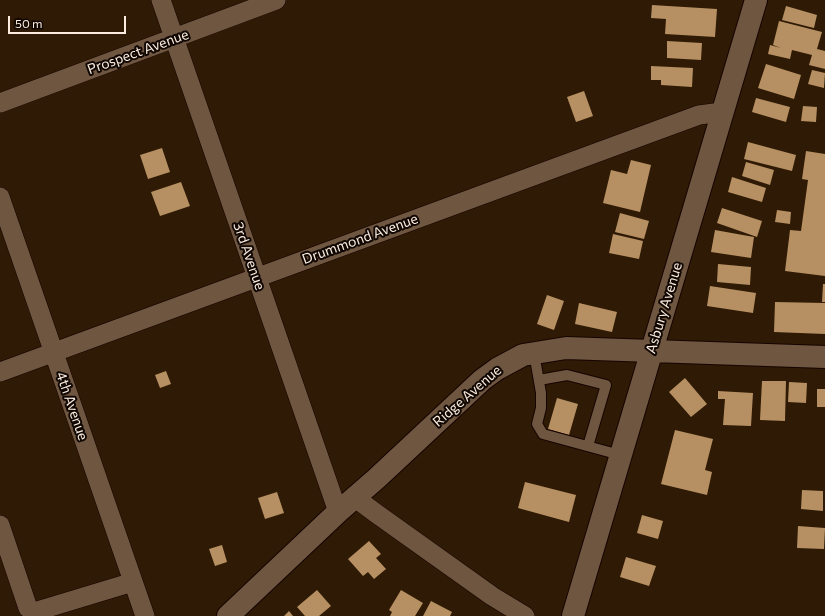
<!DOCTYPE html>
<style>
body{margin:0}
#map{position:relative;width:825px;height:616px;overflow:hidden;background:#2f1a05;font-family:Commissioner,sans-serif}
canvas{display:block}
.scale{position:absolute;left:8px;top:16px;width:118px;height:18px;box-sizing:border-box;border:2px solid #fbecdf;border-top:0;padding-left:5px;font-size:12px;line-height:14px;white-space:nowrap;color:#fbecdf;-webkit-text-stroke:3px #100702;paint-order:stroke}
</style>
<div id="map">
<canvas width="825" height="616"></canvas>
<div class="scale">50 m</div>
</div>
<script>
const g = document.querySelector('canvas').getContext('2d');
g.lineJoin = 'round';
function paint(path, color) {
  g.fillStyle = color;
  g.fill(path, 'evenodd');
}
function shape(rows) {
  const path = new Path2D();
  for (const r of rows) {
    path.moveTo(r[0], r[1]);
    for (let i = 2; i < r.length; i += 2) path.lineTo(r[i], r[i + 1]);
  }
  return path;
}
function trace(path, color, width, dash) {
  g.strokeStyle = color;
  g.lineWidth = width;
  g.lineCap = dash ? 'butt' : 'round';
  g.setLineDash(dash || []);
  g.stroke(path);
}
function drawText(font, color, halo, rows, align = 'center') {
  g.font = font + ' Commissioner,sans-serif';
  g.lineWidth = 4;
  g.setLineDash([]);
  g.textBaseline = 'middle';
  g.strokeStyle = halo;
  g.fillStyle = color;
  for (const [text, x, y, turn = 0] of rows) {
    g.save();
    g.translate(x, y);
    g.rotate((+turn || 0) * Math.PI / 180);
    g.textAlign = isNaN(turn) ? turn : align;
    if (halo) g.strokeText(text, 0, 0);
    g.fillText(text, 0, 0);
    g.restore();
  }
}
const building = shape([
 [652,5,717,9,715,37,665,34,666,19,651,18],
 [786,6,817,15,814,28,782,20],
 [779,21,822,32,817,49,825,51,825,69,809,65,812,55,792,50,790,59,768,54,770,45,781,48,773,45],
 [667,41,702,43,701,60,667,58],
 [766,64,801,75,794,99,758,88],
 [651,66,693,68,692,87,661,85,661,80,651,80],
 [812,70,825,73,824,88,808,84],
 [584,91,593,116,576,122,567,97],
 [756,98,790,107,786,122,752,112],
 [803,106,817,107,816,122,801,121],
 [748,142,796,155,792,171,744,159],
 [162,148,170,172,148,179,140,155],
 [806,151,825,154,825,276,785,271,790,230,801,231,808,180,802,179],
 [631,160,651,165,640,212,603,203,611,170,627,174],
 [746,162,774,170,770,185,742,176],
 [732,177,766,188,762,202,728,192],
 [181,182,190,206,160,216,151,192],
 [722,208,762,221,757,237,717,223],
 [777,210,791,212,790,224,775,222],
 [620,213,649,221,644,239,615,232],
 [715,230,754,237,751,258,711,252],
 [613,234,643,241,639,259,609,253],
 [718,264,751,267,750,285,717,282],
 [823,284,825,284,825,302,822,302],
 [710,286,756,293,753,313,707,306],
 [547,295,564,301,554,330,537,324],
 [775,302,825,303,825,334,774,332],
 [579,303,617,312,612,332,575,324],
 [166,371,171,384,160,388,155,375],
 [685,378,707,404,691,417,669,392],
 [762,381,786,381,785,421,760,420],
 [789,382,807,383,806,403,788,402],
 [817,389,825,389,825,407,817,407],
 [718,391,753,393,751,426,723,425,725,399,718,399],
 [557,398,578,404,569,435,548,429],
 [675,430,713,439,705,470,712,472,707,495,661,484],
 [525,482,576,495,569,522,518,508],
 [802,490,823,491,823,511,801,509],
 [277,492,284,513,265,519,258,498],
 [642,515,663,521,658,539,637,533],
 [798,526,825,528,824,549,797,548],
 [369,541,381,554,376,558,386,569,374,579,368,572,363,576,348,559],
 [222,545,227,562,215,566,209,549],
 [626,557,656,566,649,586,620,577],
 [317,590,331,606,319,616,305,616,297,607],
 [401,590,423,603,415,616,390,616,392,612,389,610],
 [431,601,452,612,450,616,423,616],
 [289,611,293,616,284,616]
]);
const lane = shape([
 [534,353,541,393,541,408,537,424,543,434,620,455],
 [539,380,567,375,606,385,588,446]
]);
const street = shape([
 [161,0,338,512],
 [0,103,276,0],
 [0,197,145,616],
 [0,372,699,115,722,112],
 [354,497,377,514,492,596,525,616],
 [0,525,28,608,32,611,37,611,133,582]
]);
const secondary = shape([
 [228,616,338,512,376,479,482,380,497,369,523,355,566,348,825,357],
 [573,616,756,0]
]);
const streetNames = [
 ["Prospect Avenue",138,52,-20],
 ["Drummond Avenue",360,239,-20],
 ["3rd Avenue",249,256,71],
 ["Asbury Avenue",664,308,-73],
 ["Ridge Avenue",467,396,-41],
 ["4th Avenue",72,406,71]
];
paint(building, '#b69062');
trace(lane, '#160400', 12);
trace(street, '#160400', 20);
trace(secondary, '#160400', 24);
trace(lane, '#6f5640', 10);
trace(street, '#6f5640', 19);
trace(secondary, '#6f5640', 22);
drawText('14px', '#fbecdf', '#100702', streetNames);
</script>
